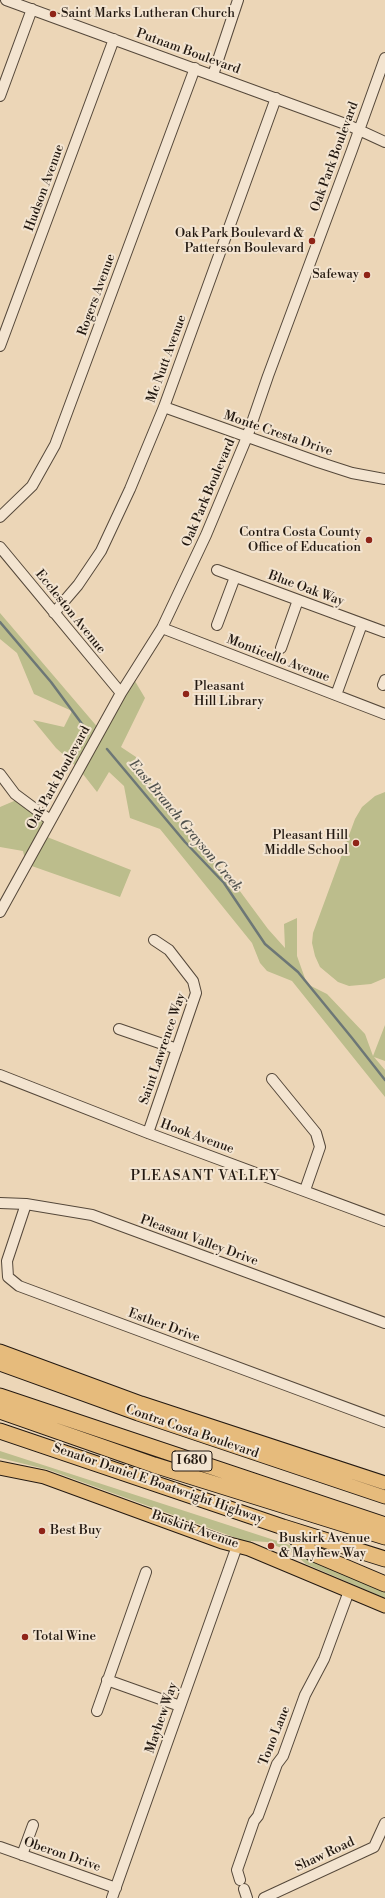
<!DOCTYPE html>
<style>
body{margin:0}
canvas{display:block;background:#ecd6b7}
</style>
<canvas width="385" height="1898"></canvas>
<script>
const g = document.querySelector('canvas').getContext('2d');
g.lineJoin = 'round';
function paint(path, color) {
  g.fillStyle = color;
  g.fill(path, 'evenodd');
}
function shape(rows) {
  const path = new Path2D();
  for (const r of rows) {
    path.moveTo(r[0], r[1]);
    for (let i = 2; i < r.length; i += 2) path.lineTo(r[i], r[i + 1]);
  }
  return path;
}
function trace(path, color, width, dash) {
  g.strokeStyle = color;
  g.lineWidth = width;
  g.lineCap = dash ? 'butt' : 'round';
  g.setLineDash(dash || []);
  g.stroke(path);
}
function drawText(font, color, halo, rows, align = 'center') {
  g.font = font + ' "Libre Bodoni",serif';
  g.lineWidth = 4;
  g.setLineDash([]);
  g.textBaseline = 'middle';
  g.strokeStyle = halo;
  g.fillStyle = color;
  for (const [text, x, y, turn = 0] of rows) {
    g.save();
    g.translate(x, y);
    g.rotate((+turn || 0) * Math.PI / 180);
    g.textAlign = isNaN(turn) ? turn : align;
    if (halo) g.strokeText(text, 0, 0);
    g.fillText(text, 0, 0);
    g.restore();
  }
}
const green = shape([
 [0,613,100,730,132,676,145,698,121,747,136,757,158,795,197,842,228,875,268,929,285,948,284,924,297,918,297,956,307,984,327,994,365,1034,373,1056,385,1025,385,1061,374,1057,385,1070,385,1097,292,981,267,971,260,963,252,943,160,829,130,818,124,786,109,772,97,792,79,769,56,748,33,720,64,727,72,711,34,694,17,653,0,639],
 [385,792,385,978,371,984,349,986,338,982,320,967,315,956,312,943,313,933,355,819,362,807,375,796],
 [21,798,50,820,42,835,131,870,120,897,26,864,23,851,0,847,0,807],
 [0,1451,308,1551,385,1584,385,1598,306,1564,293,1553,267,1542,251,1541,250,1543,49,1470,0,1458]
]);
const stream = shape([
 [0,622,51,682,85,728],
 [107,749,185,842,224,883,265,944,298,972,352,1038,385,1080]
]);
const minor = shape([
 [6,0,348,125,385,142],
 [213,75,238,0],
 [0,96,32,9],
 [0,346,114,39],
 [164,407,318,462,352,473,385,479],
 [0,517,32,486,55,445,195,68],
 [0,547,121,693],
 [217,570,385,632],
 [54,613,78,585,101,551,130,489,164,407,276,98],
 [217,625,235,577],
 [162,628,385,714],
 [281,648,298,600],
 [383,685,385,680],
 [336,695,362,624],
 [0,774,15,794,50,820],
 [0,912,121,693,162,628,206,535,247,437,268,376,352,150,385,58],
 [119,1029,177,1049],
 [0,1075,148,1133,385,1221],
 [272,1079,316,1133,320,1147,305,1190],
 [148,1133,196,993,193,981,169,950,154,940],
 [0,1203,26,1204,92,1215,385,1323],
 [26,1204,7,1261,8,1277,19,1286,385,1422],
 [107,1680,180,1706],
 [97,1711,146,1572],
 [0,1847,116,1888],
 [22,1855,33,1825],
 [240,1880,237,1870,254,1821,258,1816,277,1764,283,1756,305,1695,324,1659,349,1591],
 [244,1889,247,1898],
 [112,1898,237,1546],
 [264,1898,374,1847,385,1823]
]);
const major = shape([
 [0,1351,141,1403,385,1483],
 [0,1364,138,1414,385,1497],
 [0,1468,44,1477,222,1542,249,1549,385,1606]
]);
const highway = shape([
 [0,1396,385,1525],
 [0,1411,154,1465,385,1537],
 [0,1431,283,1527,385,1559],
 [287,1530,312,1553,385,1584]
]);
const markers = [
 [53,14,4,"#8f2418"],
 [312,241,4,"#8f2418"],
 [367,275,4,"#8f2418"],
 [369,540,4,"#8f2418"],
 [186,694,4,"#8f2418"],
 [356,843,4,"#8f2418"],
 [42,1531,4,"#8f2418"],
 [271,1546,4,"#8f2418"],
 [25,1637,4,"#8f2418"]
];
const shields = [
 [192,1461,40]
];
const shieldNames = [
 ["I 680",192,1461]
];
const poiNames = [
 ["Saint Marks Lutheran Church",61,14],
 ["Oak Park Boulevard &",304,234,"right"],
 ["Patterson Boulevard",304,249,"right"],
 ["Safeway",359,275,"right"],
 ["Contra Costa County",361,533,"right"],
 ["Office of Education",361,548,"right"],
 ["Pleasant",194,687],
 ["Hill Library",194,702],
 ["Pleasant Hill",348,836,"right"],
 ["Middle School",348,851,"right"],
 ["Best Buy",50,1531],
 ["Buskirk Avenue",279,1539],
 ["& Mayhew Way",279,1554],
 ["Total Wine",33,1637]
];
const streetNames = [
 ["Putnam Boulevard",188,52,20],
 ["Oak Park Boulevard",335,157,-70],
 ["Hudson Avenue",45,188,-70],
 ["Rogers Avenue",97,295,-70],
 ["Mc Nutt Avenue",167,359,-70],
 ["Monte Cresta Drive",278,434,19],
 ["Oak Park Boulevard",209,493,-67],
 ["Blue Oak Way",306,589,20],
 ["Eccleston Avenue",70,612,51],
 ["Monticello Avenue",278,659,21],
 ["Oak Park Boulevard",59,778,-61],
 ["Saint Lawrence Way",163,1049,-71],
 ["Hook Avenue",197,1137,20],
 ["Pleasant Valley Drive",199,1241,20],
 ["Esther Drive",164,1326,20],
 ["Contra Costa Boulevard",192,1432,19],
 ["Senator Daniel E Boatwright Highway",158,1484,19],
 ["Buskirk Avenue",195,1530,19],
 ["Mayhew Way",162,1718,-71],
 ["Tono Lane",275,1736,-68],
 ["Oberon Drive",62,1855,19],
 ["Shaw Road",325,1855,-25]
];
const waterNames = [
 ["East Branch Grayson Creek",185,826,50]
];
const neighbourhoodNames = [
 ["PLEASANT VALLEY",205,1177]
];
paint(green, '#bcbd8c');
trace(stream, '#6d7776', 2.5);
trace(minor, '#55483a', 12);
trace(major, '#231911', 15);
trace(highway, '#231911', 17);
trace(minor, '#f3e4d0', 10);
trace(major, '#e6bb7c', 13);
trace(highway, '#e6bb7c', 15);
for (const [x, y, r, color] of markers) {
  const dot = new Path2D();
  dot.arc(x, y, r, 0, 2 * Math.PI);
  g.fillStyle = color;
  g.fill(dot);
  trace(dot, '#f3e4d0', 1.5);
}
for (const [x, y, w] of shields) {
  const box = new Path2D();
  box.roundRect(x - w / 2, y - 10, w, 20, 3);
  g.fillStyle = '#f3e4d0';
  g.fill(box);
  trace(box, '#231911', 1);
}
drawText('bold 12px', '#231911', null, shieldNames);
drawText('13px', '#231911', '#f3e4d0', poiNames, 'left');
drawText('13px', '#231911', '#f3e4d0', streetNames);
drawText('italic 14px', '#4e504c', '#f3e4d0', waterNames);
g.letterSpacing = '1px';
drawText('14px', '#231911', '#f3e4d0', neighbourhoodNames);
g.letterSpacing = '0px';
</script>
